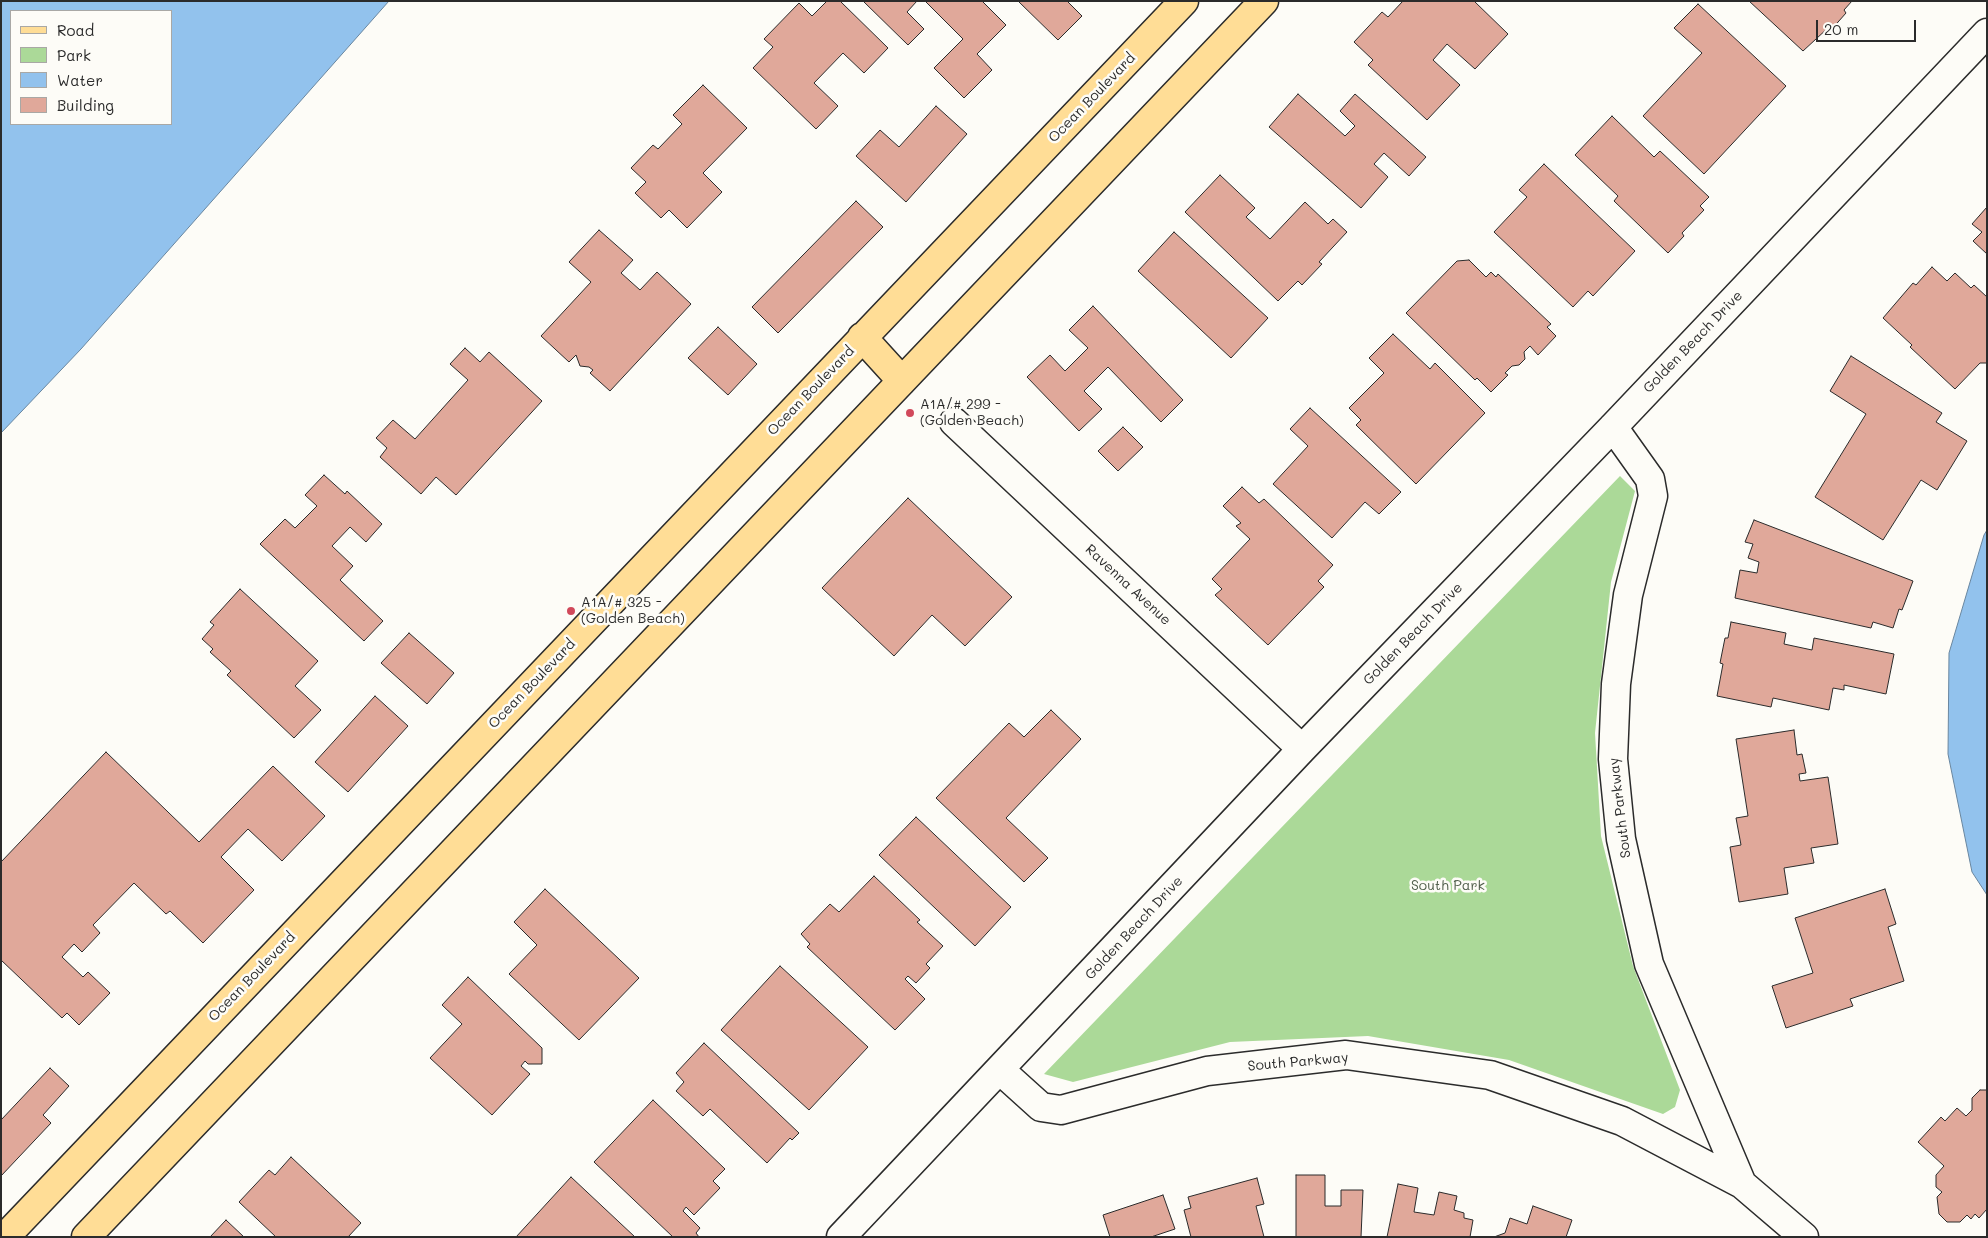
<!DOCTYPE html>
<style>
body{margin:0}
#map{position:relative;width:1988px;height:1238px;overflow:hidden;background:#fdfcf7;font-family:Mali,sans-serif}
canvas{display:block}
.frame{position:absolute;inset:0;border:2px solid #2b2b2b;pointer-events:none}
.legend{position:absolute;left:10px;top:10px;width:162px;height:115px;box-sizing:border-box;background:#fdfcf7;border:1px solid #a9a8a5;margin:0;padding:6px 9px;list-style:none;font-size:15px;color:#2b2b2b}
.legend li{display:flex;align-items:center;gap:10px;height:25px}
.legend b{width:25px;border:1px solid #a9a8a5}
.scale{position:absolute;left:1816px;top:20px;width:100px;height:22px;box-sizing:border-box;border:2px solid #2b2b2b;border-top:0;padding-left:6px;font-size:15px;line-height:18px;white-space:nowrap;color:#2b2b2b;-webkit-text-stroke:4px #fdfcf7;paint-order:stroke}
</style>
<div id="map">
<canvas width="1988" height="1238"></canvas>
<div class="frame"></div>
<ul class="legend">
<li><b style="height:6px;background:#ffdd96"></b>Road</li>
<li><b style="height:14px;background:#abd998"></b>Park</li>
<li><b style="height:14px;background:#92c2ed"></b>Water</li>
<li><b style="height:14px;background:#e0a89a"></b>Building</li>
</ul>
<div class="scale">20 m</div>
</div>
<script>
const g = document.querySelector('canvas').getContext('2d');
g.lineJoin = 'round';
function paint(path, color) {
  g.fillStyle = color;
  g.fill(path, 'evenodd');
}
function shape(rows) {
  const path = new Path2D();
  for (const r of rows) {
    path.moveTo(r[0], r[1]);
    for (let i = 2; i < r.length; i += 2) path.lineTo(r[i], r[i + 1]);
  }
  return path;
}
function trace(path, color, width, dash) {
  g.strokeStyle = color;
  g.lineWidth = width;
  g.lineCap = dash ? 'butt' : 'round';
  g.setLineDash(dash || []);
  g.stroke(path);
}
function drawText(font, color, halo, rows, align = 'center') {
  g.font = font + ' Mali,sans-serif';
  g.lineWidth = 5;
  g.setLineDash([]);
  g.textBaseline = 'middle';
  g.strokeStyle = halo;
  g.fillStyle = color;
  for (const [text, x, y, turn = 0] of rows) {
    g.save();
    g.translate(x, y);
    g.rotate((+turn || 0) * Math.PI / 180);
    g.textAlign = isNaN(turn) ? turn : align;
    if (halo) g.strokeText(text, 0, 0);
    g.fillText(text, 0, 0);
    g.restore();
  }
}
const green = shape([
 [1620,476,1635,491,1611,582,1595,733,1601,836,1633,966,1680,1090,1675,1107,1663,1114,1509,1060,1368,1036,1230,1042,1073,1082,1044,1074]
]);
const water = shape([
 [1,1,389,1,81,349,1,433,1,1],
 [11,11,171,11,171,124,11,124,11,11],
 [1987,530,1987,895,1972,872,1948,754,1949,653,1984,535,1987,530]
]);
const building = shape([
 [827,1,840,1,888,48,864,73,843,53,814,83,838,106,816,129,753,68,773,47,764,39,799,3,812,16,827,1],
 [863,1,917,1,907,12,924,29,908,45,863,1],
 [925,1,982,1,1006,25,977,54,992,70,964,98,934,68,963,39,925,1],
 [1018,1,1067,1,1082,16,1058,40,1018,1],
 [1403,1,1474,1,1508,34,1475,69,1447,44,1433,60,1460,85,1427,120,1368,65,1373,60,1354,42,1382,12,1388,17,1403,1],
 [1749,1,1852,1,1844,10,1846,13,1831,30,1829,27,1803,51,1749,1],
 [1698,4,1786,86,1704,174,1643,116,1702,53,1674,28,1698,4],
 [703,85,747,128,703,173,722,192,687,228,669,210,661,218,635,193,646,182,631,168,653,145,658,149,682,124,673,115,703,85],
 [1298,94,1345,136,1355,126,1340,111,1355,94,1426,157,1409,176,1384,153,1374,164,1388,177,1361,208,1269,127,1298,94],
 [936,106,967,134,906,202,856,156,880,130,899,147,936,106],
 [1612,116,1654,157,1660,151,1709,197,1700,206,1704,210,1682,233,1684,236,1668,253,1614,201,1618,196,1575,155,1612,116],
 [1544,164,1635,251,1593,296,1588,291,1573,307,1494,232,1527,197,1519,190,1544,164],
 [1220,175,1255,208,1246,217,1270,239,1305,202,1328,224,1333,219,1347,232,1319,262,1322,264,1302,285,1298,281,1278,301,1185,212,1220,175],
 [856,201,883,227,778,333,752,307,856,201],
 [1987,207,1987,254,1973,241,1982,232,1972,224,1987,207],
 [599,230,633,260,621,273,640,290,657,272,691,304,610,391,590,373,593,370,589,367,580,366,576,355,569,362,541,336,591,282,569,262,599,230],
 [1174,232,1268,318,1231,358,1138,271,1174,232],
 [1469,260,1486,277,1491,272,1496,277,1498,274,1551,324,1547,327,1556,336,1538,355,1530,346,1524,352,1525,359,1519,365,1512,366,1505,373,1508,375,1491,392,1477,378,1475,380,1406,313,1457,261,1469,260],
 [1932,267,1947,281,1955,273,1971,288,1974,285,1987,297,1987,363,1980,363,1955,389,1910,347,1912,345,1883,318,1913,283,1916,285,1932,267],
 [1093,306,1183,400,1161,422,1108,367,1084,391,1102,409,1079,431,1027,377,1050,355,1065,371,1088,348,1069,330,1093,306],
 [718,327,757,364,728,395,688,358,718,327],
 [1393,334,1430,369,1435,363,1485,413,1416,484,1356,425,1361,420,1349,408,1384,373,1369,358,1393,334],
 [465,348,480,362,489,352,542,401,456,495,436,477,421,494,380,457,387,448,376,438,393,420,415,439,468,380,450,364,465,348],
 [1851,356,1942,413,1936,422,1967,441,1937,490,1921,480,1883,540,1815,497,1866,414,1830,391,1851,356],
 [1310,408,1401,492,1379,514,1365,502,1332,538,1273,484,1308,446,1290,429,1310,408],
 [1123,427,1143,447,1118,471,1098,451,1123,427],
 [324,475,345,494,347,491,382,524,366,542,350,527,332,546,353,566,340,580,383,621,364,641,260,544,285,519,295,528,317,506,305,495,324,475],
 [1242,487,1259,503,1264,499,1333,565,1318,581,1324,587,1268,645,1215,595,1222,589,1212,579,1250,539,1236,526,1241,523,1223,506,1242,487],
 [908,498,1012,597,965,646,932,615,894,656,822,588,908,498],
 [1754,520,1913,581,1902,610,1899,609,1893,628,1873,622,1871,628,1735,598,1740,570,1757,573,1759,562,1748,558,1753,544,1745,542,1754,520],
 [240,589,318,661,295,686,321,710,294,738,227,675,231,671,210,652,213,649,202,639,214,625,210,622,240,589],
 [1731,622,1786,633,1784,644,1812,650,1814,638,1894,654,1886,694,1844,685,1844,690,1833,688,1829,710,1773,698,1771,707,1717,696,1723,664,1720,663,1725,638,1728,638,1731,622],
 [409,633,454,673,427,704,381,663,409,633],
 [375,696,408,726,348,792,315,762,375,696],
 [1051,710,1081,739,1006,818,1048,858,1024,882,936,798,1009,723,1024,737,1051,710],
 [1794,730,1797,755,1802,754,1806,773,1799,774,1800,781,1828,777,1838,844,1811,848,1814,863,1784,868,1788,894,1739,902,1730,847,1741,845,1736,818,1748,816,1736,739,1794,730],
 [106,752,199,842,273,766,325,816,282,861,248,829,221,857,254,890,203,943,170,911,166,914,134,883,93,925,100,933,82,952,74,944,62,957,83,977,88,972,110,993,79,1025,67,1013,62,1018,1,960,1,862,106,752],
 [916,817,1011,907,975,946,879,855,916,817],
 [874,876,920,920,917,922,943,946,926,964,930,968,916,983,908,976,905,979,925,999,895,1030,807,947,810,944,801,934,830,904,839,912,874,876],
 [545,889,639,978,579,1040,509,974,537,945,514,922,545,889],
 [1885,889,1896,924,1888,927,1904,981,1850,999,1853,1006,1786,1028,1772,986,1813,973,1795,918,1885,889],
 [780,966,868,1047,809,1110,721,1030,780,966],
 [468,977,542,1048,542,1064,528,1064,525,1061,521,1066,530,1074,492,1115,430,1058,462,1024,442,1005,468,977],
 [704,1043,799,1133,792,1140,790,1138,767,1163,710,1109,703,1116,676,1091,684,1082,676,1073,704,1043],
 [50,1068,69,1086,43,1115,51,1123,1,1176,1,1120,50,1068],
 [1980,1090,1987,1090,1987,1209,1979,1218,1975,1214,1971,1219,1967,1215,1960,1222,1947,1222,1939,1214,1937,1197,1942,1192,1936,1187,1936,1175,1944,1166,1918,1142,1941,1117,1945,1121,1957,1108,1966,1116,1972,1110,1972,1098,1980,1090],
 [653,1100,725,1169,713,1181,720,1188,694,1215,686,1207,683,1211,700,1228,696,1233,699,1237,673,1237,594,1162,653,1100],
 [291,1157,361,1223,348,1237,276,1237,239,1202,269,1170,275,1175,291,1157],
 [1296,1175,1325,1175,1325,1206,1341,1206,1341,1190,1363,1190,1361,1237,1296,1237,1296,1175],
 [571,1177,635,1237,516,1237,571,1177],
 [1257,1178,1264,1204,1256,1206,1264,1237,1191,1237,1184,1210,1191,1208,1188,1197,1257,1178],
 [1398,1184,1418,1188,1414,1212,1434,1215,1439,1192,1457,1196,1454,1210,1464,1213,1464,1218,1473,1220,1470,1237,1387,1237,1398,1184],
 [1163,1195,1175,1229,1151,1237,1110,1237,1103,1215,1163,1195],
 [1533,1206,1572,1220,1566,1237,1494,1237,1505,1233,1510,1218,1527,1224,1533,1206],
 [226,1220,244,1237,210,1237,226,1220]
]);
const minor = shape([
 [954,422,1302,749],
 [1613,427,1650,479,1653,496,1628,595,1616,684,1613,759,1621,839,1649,964,1742,1184,1804,1237],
 [1000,1070,1041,1107,1061,1110,1207,1071,1346,1055,1490,1075,1622,1121,1742,1184],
 [841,1237,1302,749,1613,427,1987,33]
]);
const major = shape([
 [862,337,902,381],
 [5,1237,1184,1],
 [86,1237,1264,1]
]);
const markers = [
 [910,413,5,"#d1495b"],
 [571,611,5,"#d1495b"]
];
const streetNames = [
 ["Ocean Boulevard",1092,98,-46],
 ["Golden Beach Drive",1693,342,-46],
 ["Ocean Boulevard",811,391,-46],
 ["Ravenna Avenue",1128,585,43],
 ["Golden Beach Drive",1413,634,-46],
 ["Ocean Boulevard",532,684,-46],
 ["South Parkway",1620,808,-97],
 ["Golden Beach Drive",1134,928,-47],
 ["Ocean Boulevard",252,977,-46],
 ["South Parkway",1298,1062,-5]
];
const poiNames = [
 ["A1A/# 299 -",920,405],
 ["(Golden Beach)",920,421],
 ["A1A/# 325 -",581,603],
 ["(Golden Beach)",581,619]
];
const parkNames = [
 ["South Park",1448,886]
];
paint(green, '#abd998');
paint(water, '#92c2ed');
trace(water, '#69869f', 1);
paint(building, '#e0a89a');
trace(building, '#2b2b2b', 1);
trace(minor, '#2b2b2b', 31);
trace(major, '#2b2b2b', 31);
trace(minor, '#fdfcf7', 28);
trace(major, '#ffdd96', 28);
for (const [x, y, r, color] of markers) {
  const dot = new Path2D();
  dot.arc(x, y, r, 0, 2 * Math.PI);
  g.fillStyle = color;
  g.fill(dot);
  trace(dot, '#fdfcf7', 2);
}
drawText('14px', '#2b2b2b', '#fdfcf7', streetNames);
drawText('14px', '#2b2b2b', '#fdfcf7', poiNames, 'left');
drawText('14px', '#515f4c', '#fdfcf7', parkNames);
</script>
